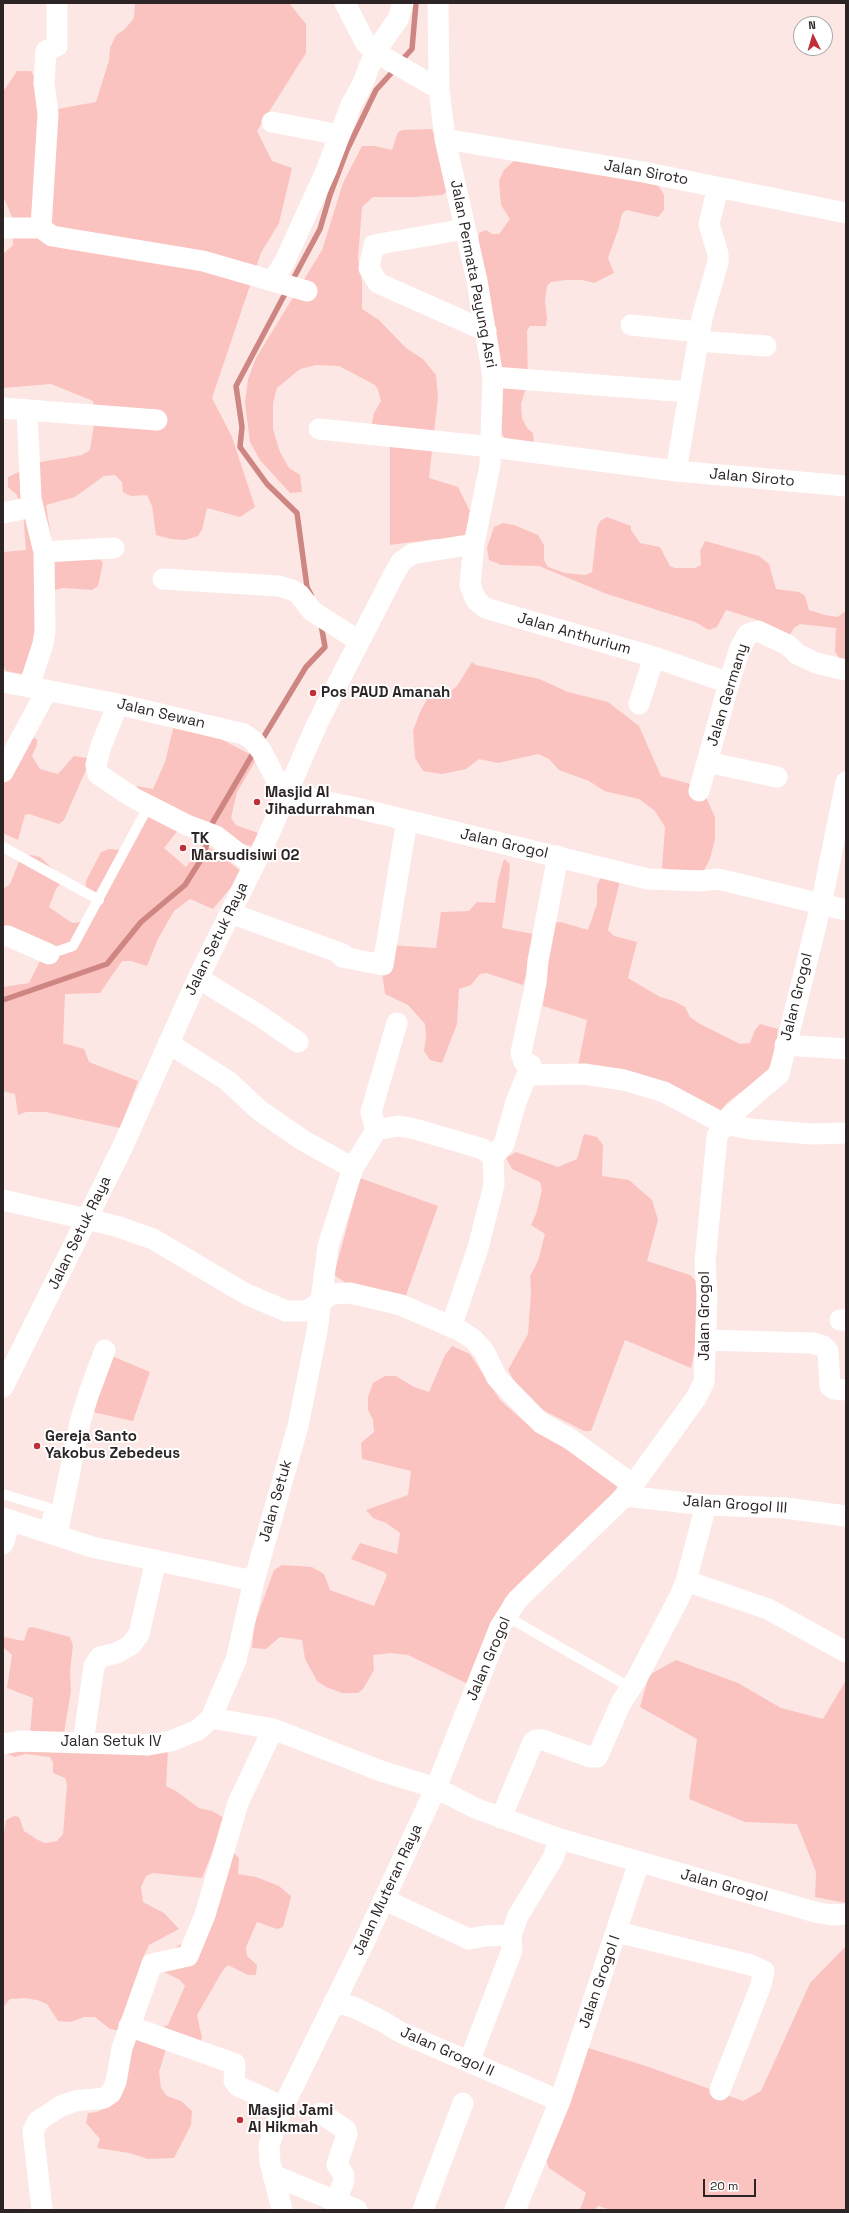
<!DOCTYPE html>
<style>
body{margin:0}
#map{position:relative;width:849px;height:2213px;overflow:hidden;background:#fce7e5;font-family:"Space Grotesk",sans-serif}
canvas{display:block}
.frame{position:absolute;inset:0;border:4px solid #2d2525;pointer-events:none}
.north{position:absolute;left:793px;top:16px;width:40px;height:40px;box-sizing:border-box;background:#fff;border:1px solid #aba8a8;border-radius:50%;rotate:355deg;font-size:11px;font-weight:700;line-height:16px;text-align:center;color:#2d2525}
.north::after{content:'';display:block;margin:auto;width:14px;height:18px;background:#bf2f37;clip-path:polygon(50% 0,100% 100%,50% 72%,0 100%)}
.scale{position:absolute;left:703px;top:2179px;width:53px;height:18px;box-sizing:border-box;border:2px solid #2d2525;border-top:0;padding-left:5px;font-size:12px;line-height:14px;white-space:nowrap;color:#2d2525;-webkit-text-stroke:3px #fff;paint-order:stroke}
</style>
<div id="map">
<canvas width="849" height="2213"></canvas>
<div class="frame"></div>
<div class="north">N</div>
<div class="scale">20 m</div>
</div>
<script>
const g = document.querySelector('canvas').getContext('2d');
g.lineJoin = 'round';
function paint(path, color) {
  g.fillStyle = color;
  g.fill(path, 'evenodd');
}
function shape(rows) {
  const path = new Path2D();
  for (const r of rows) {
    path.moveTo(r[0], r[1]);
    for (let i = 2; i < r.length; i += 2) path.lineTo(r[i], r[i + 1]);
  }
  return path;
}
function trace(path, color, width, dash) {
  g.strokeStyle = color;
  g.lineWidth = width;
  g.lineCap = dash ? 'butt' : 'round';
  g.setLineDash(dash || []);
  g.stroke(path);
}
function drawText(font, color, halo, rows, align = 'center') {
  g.font = font + ' "Space Grotesk",sans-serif';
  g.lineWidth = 4;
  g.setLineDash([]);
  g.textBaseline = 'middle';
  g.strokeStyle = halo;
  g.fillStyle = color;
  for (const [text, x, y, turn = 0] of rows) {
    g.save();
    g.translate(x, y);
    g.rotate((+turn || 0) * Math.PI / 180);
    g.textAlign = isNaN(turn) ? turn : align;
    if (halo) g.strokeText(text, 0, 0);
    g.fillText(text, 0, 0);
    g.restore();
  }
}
const green = shape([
 [135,3,289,3,306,24,306,53,257,131,272,161,292,168,279,223,261,253,212,398,232,437,255,507,240,517,207,508,202,530,198,536,185,540,171,539,156,535,152,506,147,495,131,496,123,492,122,482,115,475,104,476,75,497,46,505,52,544,94,551,103,563,98,586,92,590,62,588,55,590,49,612,22,674,6,671,3,665,3,552,26,550,23,512,17,495,8,487,8,477,41,462,82,455,90,450,95,418,93,401,51,384,3,388,3,254,13,245,12,217,3,196,3,92,17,71,31,71,52,110,96,102,109,60,110,48,116,35,124,30,134,18],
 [432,129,443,154,448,191,442,195,415,197,373,197,362,207,358,258,362,282,362,309,379,320,406,348,423,359,436,375,438,397,429,478,458,487,470,511,466,539,435,539,390,545,390,440,374,433,372,423,374,413,381,401,378,390,375,385,339,366,316,365,300,369,277,388,273,403,273,429,280,452,289,468,300,475,302,492,290,493,260,460,250,442,245,403,248,379,256,358,322,250,343,183,362,146,375,146,392,150,398,132,403,130],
 [514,161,534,162,658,185,664,195,664,210,658,217,626,210,622,214,618,230,608,258,614,273,594,283,582,280,566,280,551,282,547,286,545,301,547,318,546,326,530,326,527,331,528,381,521,404,522,418,527,428,533,433,534,443,506,439,498,430,478,247,479,233,486,230,492,234,499,234,510,219,501,205,499,181,504,170],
 [607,517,631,526,631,530,640,543,660,547,670,566,675,568,695,568,701,565,700,551,705,541,759,556,769,564,776,589,799,592,805,596,809,610,825,615,837,617,846,611,846,662,840,660,835,651,836,628,800,624,794,628,790,635,764,625,755,619,726,610,717,627,709,630,695,622,607,594,539,566,501,565,489,560,487,548,494,527,503,523,514,525,538,535,544,545,544,560,548,567,565,573,585,575,592,572,597,528,600,521],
 [472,662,476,665,539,679,568,692,608,702,639,726,661,776,694,785,705,795,715,817,715,839,710,859,704,870,673,871,662,868,665,827,655,811,639,799,604,791,589,781,559,770,549,759,538,754,498,763,479,759,466,769,442,774,423,771,415,758,413,731,420,712,430,694,441,698,457,686],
 [174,725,215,736,257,758,237,792,231,818,236,825,258,833,254,847,240,843,137,794,137,786,153,789,165,762],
 [28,736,37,739,37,744,32,756,40,769,58,774,74,756,87,758,89,763,64,820,59,824,29,814,25,815,18,840,3,833,3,753],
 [152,814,179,829,164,848,186,867,203,845,214,850,243,873,213,909,190,899,174,911,158,939,147,966,131,961,122,961,100,993,65,994,63,1043,84,1049,89,1062,138,1081,120,1128,46,1112,26,1112,18,1115,15,1094,3,1091,3,987,29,983,43,955,3,929,3,889,10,884,21,857,31,855,40,857,56,872,61,883,56,889,49,907,72,923,81,922,98,901,85,894,86,881,101,852,109,849,122,850,144,816],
 [504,859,510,864,509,880,502,928,538,935,523,985,486,973,480,974,471,985,459,989,457,1024,442,1063,430,1060,424,1051,426,1037,425,1024,408,1005,385,994,382,973,389,945,436,948,441,912,469,911,477,902,495,903,498,880],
 [601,877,620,881,608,930,614,936,637,942,628,978,660,997,674,1001,685,1007,690,1017,700,1024,740,1044,750,1043,755,1030,760,1024,778,1029,775,1053,768,1071,727,1103,717,1115,578,1066,587,1020,543,1006,550,923,561,922,588,930,597,904,597,885],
 [584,1134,597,1137,603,1145,602,1176,629,1180,652,1200,658,1220,647,1261,690,1275,700,1285,702,1317,691,1368,625,1340,591,1431,584,1431,535,1406,519,1390,508,1370,528,1334,531,1292,530,1276,538,1261,545,1234,531,1225,536,1214,542,1190,540,1182,512,1169,506,1158,516,1152,558,1167,577,1159],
 [360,1178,438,1206,405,1298,346,1283,334,1275],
 [452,1346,470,1354,500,1400,527,1424,627,1474,607,1501,505,1598,468,1684,408,1655,391,1653,373,1655,374,1670,363,1689,358,1693,342,1693,326,1687,317,1681,305,1659,302,1640,280,1637,266,1649,252,1648,254,1625,274,1570,282,1565,312,1567,324,1574,330,1590,374,1606,387,1575,384,1572,351,1559,360,1543,397,1554,400,1533,386,1523,373,1518,366,1510,408,1495,411,1471,362,1459,361,1443,374,1432,373,1420,368,1410,368,1397,373,1383,385,1376,396,1376,414,1387,429,1392,445,1355],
 [107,1354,150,1372,133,1421,88,1411],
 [32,1627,70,1637,73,1645,70,1671,71,1691,64,1733,30,1735,33,1698,7,1688,12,1655,3,1647,3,1637,24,1641,28,1628],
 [676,1660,738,1683,781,1708,823,1719,846,1680,846,1903,815,1897,816,1872,797,1824,745,1822,689,1799,697,1739,640,1707,649,1675],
 [168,1750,166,1786,176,1791,199,1808,212,1811,226,1819,202,1878,153,1873,146,1876,141,1887,143,1902,164,1913,179,1929,149,1945,142,1960,122,2031,110,2029,95,2017,84,2017,71,2022,58,2021,47,2004,37,2000,24,1998,10,1999,3,2007,3,1839,6,1820,14,1816,19,1817,24,1831,38,1840,45,1843,57,1841,63,1834,67,1785,65,1778,53,1773,53,1762,50,1757,25,1754,15,1757,3,1752],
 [234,1853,239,1858,238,1874,256,1877,279,1886,291,1896,290,1901,283,1927,277,1929,257,1922,246,1947,247,1956,257,1965,256,1975,248,1975,228,1965,223,1970,197,2015,202,2038,199,2044,166,2049,159,2072,161,2088,167,2096,181,2101,192,2111,191,2125,174,2158,148,2159,129,2153,97,2148,100,2139,86,2123,88,2113,97,2112,108,2107,129,2038,168,2025,185,1986,180,1980,158,1969,159,1959,184,1942],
 [846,1946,846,2210,611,2210,598,2206,594,2210,580,2210,586,2193,549,2168,544,2155,585,2047,646,2066,743,2101,761,2091,810,1983]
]);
const stream = shape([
 [400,62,412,49,416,3],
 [291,283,320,229,330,195,347,150,376,90,395,69],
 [287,290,236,386,242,427,240,447,267,484,297,513,307,587,311,595],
 [260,743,306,667,325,647,321,624],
 [211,829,213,822,255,750],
 [3,1000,107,964,141,922,185,885,204,855,208,838]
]);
const lane = shape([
 [3,847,99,900],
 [49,954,73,946,149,805],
 [3,1494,49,1508,49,1512,44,1532],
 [506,1616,631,1688]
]);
const street = shape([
 [345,3,365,42,375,52,439,89],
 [438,3,439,89,445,139,477,281,493,377,490,465,474,544,470,585,476,600,485,608,654,657,729,683],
 [272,122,340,135],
 [445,139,643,172,846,213],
 [3,228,41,228,52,236,203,261,307,291],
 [41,228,48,114,44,83,46,51,57,46,57,3],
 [465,229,374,245,369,268,378,283,486,331],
 [273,280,284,263,326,171,351,105,362,85,375,52,398,19,403,3],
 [631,325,699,332],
 [698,341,766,346],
 [493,377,689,392],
 [3,408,157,420],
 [27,410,31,499,44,552],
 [319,429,492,447,676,471,846,486],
 [676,471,702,318,718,262,718,254,709,224,718,187],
 [3,513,32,507],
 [163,579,279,586,292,590,299,594,312,611,359,641],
 [3,682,118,704,244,734,254,741,262,752,275,777,288,794,357,808,648,879,701,881,718,879,846,910],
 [29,687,43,644,45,631,44,552,114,548],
 [118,704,101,746,96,765,98,774,132,797,187,825,216,836,253,865],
 [639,704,654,657],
 [707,762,777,777],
 [3,772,47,690],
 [846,782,821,905,779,1074,730,1116,717,1136,705,1262,707,1296,704,1382,696,1398,625,1496,518,1599,510,1611,500,1627,436,1788,475,1808,560,1839,815,1912,831,1915,846,1914],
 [699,791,729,683,740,648,748,634,758,631,788,645,797,654,816,663,846,670],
 [230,913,343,954,342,957,383,965,407,820],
 [3,936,8,936,49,954],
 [198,978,260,1016,298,1042],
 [168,1043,228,1081,259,1110,304,1141,353,1168],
 [785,1045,846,1049],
 [528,1075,584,1074,624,1080,664,1092,724,1124,750,1129,811,1134,846,1133],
 [376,1130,371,1112,397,1023],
 [3,1200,116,1226,153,1239,246,1294,286,1311,307,1311,332,1294,350,1293,401,1305,459,1330,473,1339,484,1351,497,1378,541,1423,570,1439,633,1485],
 [840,1320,846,1320],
 [451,1327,478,1248,494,1185,493,1157,504,1144,516,1102,531,1065,524,1062,521,1053,523,1043,536,983,538,961,558,856],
 [706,1340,812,1343,823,1346,828,1351,830,1386,834,1389,846,1390],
 [3,1387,122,1148,198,978,265,843,318,722,393,576,401,562,412,554,474,544],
 [625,1496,706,1505,785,1508,846,1516],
 [3,1518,92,1547,254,1581,298,1426,317,1331,328,1246,353,1168,376,1130,398,1126,415,1129,483,1149,493,1157],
 [57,1535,80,1422,89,1393,105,1350],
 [3,1544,11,1520],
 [686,1581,768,1609,846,1652],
 [211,1718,273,1729,381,1771,436,1788,365,1940,283,2107,272,2136,269,2146,270,2162,282,2210],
 [83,1743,94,1666,100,1657,117,1653,131,1645,139,1634,156,1560],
 [3,1744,20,1741,148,1745,171,1741,198,1730,211,1718,236,1660,254,1581],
 [501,1818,533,1742,536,1740,543,1740,590,1757,597,1757,598,1755,621,1703,637,1678,680,1596,686,1581,706,1505],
 [385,1900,469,1939,485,1936,511,1935],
 [617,1932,751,1965,764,1971,761,1985,720,2090],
 [334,2002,353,2007,382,2021,400,2032,560,2101],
 [129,2026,235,2064,234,2081,238,2086,283,2107],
 [469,2062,512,1950,511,1935,518,1916,553,1858,560,1839],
 [321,2113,346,2130,347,2134,337,2165,344,2175,344,2181,336,2200],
 [273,2175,357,2210],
 [42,2210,33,2131,38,2121,61,2106,75,2101,104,2098,111,2093,116,2082,122,2048,152,1964,188,1956,205,1915,238,1803,273,1729],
 [423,2210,463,2103],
 [515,2210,560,2101,639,1862]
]);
const markers = [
 [313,693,4,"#bf2f37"],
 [257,802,4,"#bf2f37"],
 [183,848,4,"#bf2f37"],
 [37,1446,4,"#bf2f37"],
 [240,2120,4,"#bf2f37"]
];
const streetNames = [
 ["Jalan Siroto",646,173,10],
 ["Jalan Permata Payung Asri",473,274,79],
 ["Jalan Siroto",752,478,5],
 ["Jalan Anthurium",574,634,16],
 ["Jalan Germany",728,695,-73],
 ["Jalan Sewan",161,714,13],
 ["Jalan Grogol",504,844,13],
 ["Jalan Setuk Raya",217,939,-64],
 ["Jalan Grogol",797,997,-76],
 ["Jalan Setuk Raya",80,1233,-64],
 ["Jalan Grogol",705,1316,-90],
 ["Jalan Setuk",276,1501,-74],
 ["Jalan Grogol III",735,1505,4],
 ["Jalan Grogol",489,1659,-67],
 ["Jalan Setuk IV",111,1742],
 ["Jalan Grogol",724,1886,15],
 ["Jalan Muteran Raya",388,1890,-65],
 ["Jalan Grogol I",600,1982,-71],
 ["Jalan Grogol II",447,2052,24]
];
const poiNames = [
 ["Pos PAUD Amanah",321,693],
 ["Masjid Al",265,793],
 ["Jihadurrahman",265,810],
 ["TK",191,839],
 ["Marsudisiwi 02",191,856],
 ["Gereja Santo",45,1437],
 ["Yakobus Zebedeus",45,1454],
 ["Masjid Jami",248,2111],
 ["Al Hikmah",248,2128]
];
paint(green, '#fbc3c0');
trace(stream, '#ce8682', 5.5);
trace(lane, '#fff', 10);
trace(street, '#fff', 21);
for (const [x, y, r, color] of markers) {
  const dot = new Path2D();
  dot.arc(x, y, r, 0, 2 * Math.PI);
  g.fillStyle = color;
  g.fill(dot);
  trace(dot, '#fff', 1.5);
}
drawText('15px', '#2d2525', '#fff', streetNames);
drawText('bold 15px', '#2d2525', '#fff', poiNames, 'left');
</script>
